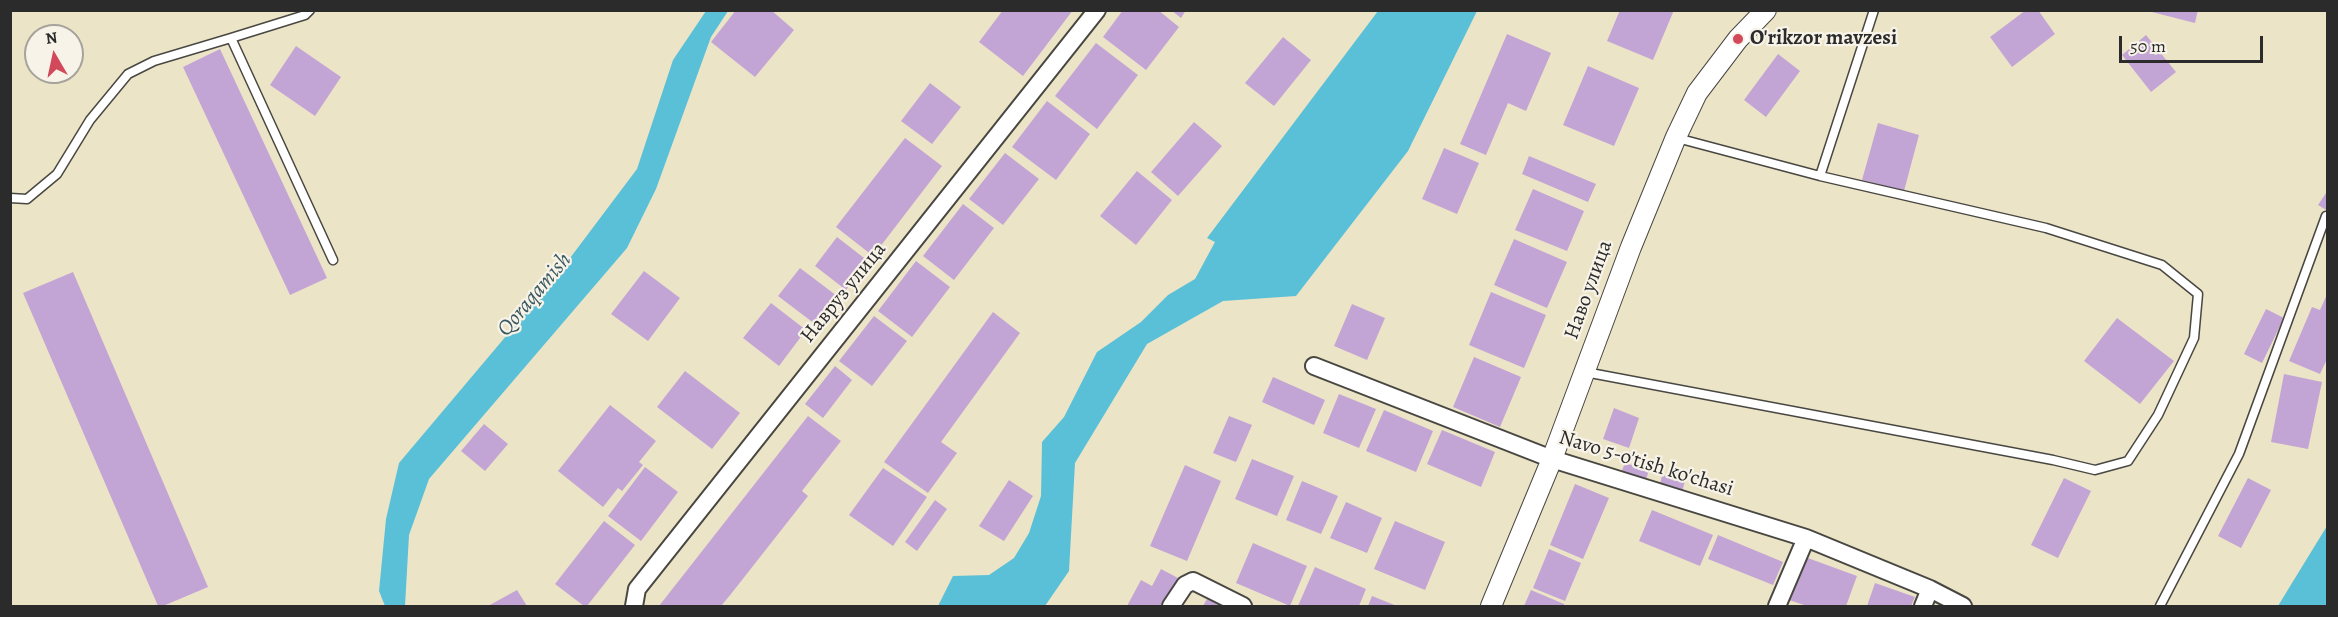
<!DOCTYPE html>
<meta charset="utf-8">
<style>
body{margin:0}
#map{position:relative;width:2338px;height:617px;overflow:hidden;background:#ece4c6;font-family:Alegreya,serif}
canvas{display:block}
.frame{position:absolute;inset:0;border:12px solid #2b2b2b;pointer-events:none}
.north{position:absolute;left:24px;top:24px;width:60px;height:60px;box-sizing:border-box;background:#f7f3e8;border:2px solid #a5a39c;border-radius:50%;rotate:351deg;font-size:16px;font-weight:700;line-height:24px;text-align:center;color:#2b2b2b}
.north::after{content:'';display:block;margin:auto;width:21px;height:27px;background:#d1495b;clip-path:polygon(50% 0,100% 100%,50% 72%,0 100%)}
.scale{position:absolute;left:2119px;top:36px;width:144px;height:27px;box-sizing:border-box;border:3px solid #2b2b2b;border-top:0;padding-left:8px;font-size:18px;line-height:21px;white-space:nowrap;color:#2b2b2b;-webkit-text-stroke:4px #f7f3e8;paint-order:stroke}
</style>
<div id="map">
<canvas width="2338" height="617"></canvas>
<div class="frame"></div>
<div class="north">N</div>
<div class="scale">50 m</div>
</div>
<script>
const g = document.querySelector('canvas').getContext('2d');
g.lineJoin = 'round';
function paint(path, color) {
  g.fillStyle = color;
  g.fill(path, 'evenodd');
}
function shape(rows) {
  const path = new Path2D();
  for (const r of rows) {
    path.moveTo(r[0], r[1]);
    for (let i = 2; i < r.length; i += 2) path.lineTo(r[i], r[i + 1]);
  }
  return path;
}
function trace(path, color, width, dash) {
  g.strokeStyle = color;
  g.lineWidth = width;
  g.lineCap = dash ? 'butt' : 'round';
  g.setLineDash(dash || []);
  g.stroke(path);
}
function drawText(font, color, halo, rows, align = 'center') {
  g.font = font + ' Alegreya,serif';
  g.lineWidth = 4.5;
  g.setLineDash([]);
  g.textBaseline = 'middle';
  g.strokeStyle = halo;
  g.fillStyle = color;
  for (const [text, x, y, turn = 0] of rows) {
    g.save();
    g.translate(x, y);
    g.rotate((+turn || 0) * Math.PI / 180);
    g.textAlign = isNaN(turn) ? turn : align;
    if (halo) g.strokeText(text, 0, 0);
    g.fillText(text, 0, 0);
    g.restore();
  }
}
const water = shape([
 [706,11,728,11,711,37,656,189,627,248,429,479,409,535,405,606,385,606,379,591,386,519,399,463,555,278,637,169,673,60],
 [1378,11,1477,11,1408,151,1296,296,1223,301,1147,344,1075,463,1069,571,1045,606,938,606,953,576,989,575,1014,558,1029,533,1041,496,1042,442,1064,417,1097,352,1141,322,1168,295,1195,279,1215,242,1207,238],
 [2327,526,2327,606,2278,606,2292,583]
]);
const building = shape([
 [736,10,771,10,794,30,755,77,711,42],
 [1003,10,1073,10,1023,76,979,42],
 [1123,10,1158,10,1179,27,1146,70,1103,37],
 [1171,10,1186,10,1181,18],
 [1620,10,1674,10,1653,60,1607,41],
 [2026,10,2038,10,2055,34,2012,67,1990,37],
 [2144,10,2198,10,2195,23],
 [1507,34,1551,53,1526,111,1508,103,1486,155,1460,144],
 [2146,35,2176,72,2151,92,2122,55],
 [1283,37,1311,60,1274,106,1245,83],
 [1096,43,1138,75,1097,129,1055,96],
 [296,46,341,77,315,116,270,85],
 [220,49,327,278,290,295,183,67],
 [1778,54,1800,71,1766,117,1744,100],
 [1588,66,1639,88,1614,146,1563,125],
 [930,83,961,107,932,144,901,121],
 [1047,101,1090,134,1056,180,1012,147],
 [1194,122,1222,146,1178,196,1151,172],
 [1878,123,1919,135,1904,191,1862,180],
 [905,138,942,166,873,256,836,227],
 [1444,148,1479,163,1457,214,1422,199],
 [1005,153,1039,179,1003,225,969,199],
 [1529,156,1596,184,1588,202,1522,174],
 [1137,171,1172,200,1136,245,1100,216],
 [1533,189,1584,211,1567,251,1515,230],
 [2328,190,2328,211,2318,205],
 [963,204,994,228,954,280,923,256],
 [837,237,868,261,846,290,815,266],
 [1514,239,1567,262,1547,308,1494,285],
 [916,261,950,287,912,337,878,311],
 [800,268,837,296,815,324,778,296],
 [644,271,680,298,648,341,611,314],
 [73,272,208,587,163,606,158,606,23,293],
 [1491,292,1546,315,1524,368,1469,345],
 [2328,292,2328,357,2320,374,2289,361,2312,307,2320,310],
 [771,303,806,330,779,366,743,338],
 [1352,304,1385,318,1367,360,1334,346],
 [2266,309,2284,318,2262,363,2244,354],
 [993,312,1020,333,941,442,957,453,928,493,884,462],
 [874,316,907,341,872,386,839,361],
 [2117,318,2174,361,2140,404,2084,361],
 [1474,357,1521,377,1500,427,1453,407],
 [835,366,852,380,823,418,805,404],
 [685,371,740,413,712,449,657,407],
 [2284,374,2322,382,2308,449,2271,442],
 [1273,377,1325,400,1314,425,1262,402],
 [1339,394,1376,409,1359,448,1323,433],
 [610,405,656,441,639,462,643,465,622,491,618,488,603,507,558,471],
 [1614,408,1639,418,1629,448,1603,439],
 [1384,410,1433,431,1416,472,1366,451],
 [808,416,841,441,802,491,808,496,731,594,721,606,659,606],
 [1229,416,1252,425,1236,462,1213,453],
 [484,424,508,444,485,471,461,451],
 [1442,430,1495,452,1481,487,1427,464],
 [1252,459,1294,476,1277,516,1235,499],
 [1625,463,1649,470,1645,483,1620,475],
 [1185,465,1221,481,1187,561,1150,546],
 [645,467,678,492,641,541,608,516],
 [883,468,927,497,893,546,849,515],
 [1662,475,1685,481,1682,492,1660,485],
 [2064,478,2091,491,2058,558,2031,545],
 [2248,478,2271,490,2241,548,2218,536],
 [1009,480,1033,496,1004,541,979,526],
 [1302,481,1338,496,1321,534,1286,520],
 [1575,484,1609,498,1583,559,1550,545],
 [935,500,947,509,917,551,905,542],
 [1346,502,1382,518,1367,553,1330,538],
 [1652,510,1713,535,1700,566,1639,541],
 [604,521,635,545,587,606,584,606,555,584],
 [1395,521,1445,542,1425,590,1374,569],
 [1718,535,1783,562,1773,585,1708,559],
 [1253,543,1307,566,1290,606,1236,583],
 [1549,549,1581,563,1565,601,1533,588],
 [1805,557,1857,576,1846,606,1807,606,1789,600],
 [1315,567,1366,589,1359,606,1298,606],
 [1161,569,1178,578,1163,606,1127,606,1141,580,1152,586],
 [1875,583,1915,597,1911,606,1867,606],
 [517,590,527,606,488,606],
 [1531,590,1564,604,1564,606,1524,606],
 [1372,596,1397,606,1368,606],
 [1207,599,1222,606,1203,606]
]);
const service = shape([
 [231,38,305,15,310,10],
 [1820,176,1874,10],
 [10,198,27,199,57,174,90,120,128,74,154,61,231,38,333,260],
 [1585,372,2053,460,2095,470,2128,461,2158,415,2194,338,2198,294,2162,265,2046,228,1820,176,1677,138],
 [2160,606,2239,454,2326,216]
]);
const minor = shape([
 [1314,366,1552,459,1806,538,1930,589,1963,606],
 [634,606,637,589,1097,10],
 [1171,606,1185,585,1193,581,1243,606],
 [1777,606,1806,538],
 [1923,606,1930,589]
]);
const tertiary = shape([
 [1491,606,1552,459,1631,247,1676,137,1697,93,1738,39,1766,10]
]);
const markers = [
 [1738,39,6,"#d1495b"]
];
const poiNames = [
 ["O'rikzor mavzesi",1750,39]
];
const streetNames = [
 ["Наво улица",1589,290,-70],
 ["Навруз улица",844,293,-51],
 ["Navo 5-o'tish ko'chasi",1646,464,17]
];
const waterNames = [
 ["Qoraqamish",535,295,-50]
];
paint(water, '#5ac0d8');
paint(building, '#c3a5d5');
trace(service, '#484742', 11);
trace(minor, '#484742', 20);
trace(tertiary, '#484742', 22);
trace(service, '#fff', 8);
trace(minor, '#fff', 16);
trace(tertiary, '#fff', 20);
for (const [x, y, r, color] of markers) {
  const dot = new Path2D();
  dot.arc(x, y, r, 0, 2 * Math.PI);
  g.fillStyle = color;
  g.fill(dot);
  trace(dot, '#f7f3e8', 2);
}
drawText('bold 21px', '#2b2b2b', '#f7f3e8', poiNames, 'left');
drawText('21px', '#2b2b2b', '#f7f3e8', streetNames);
drawText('italic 22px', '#39585f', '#f7f3e8', waterNames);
</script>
